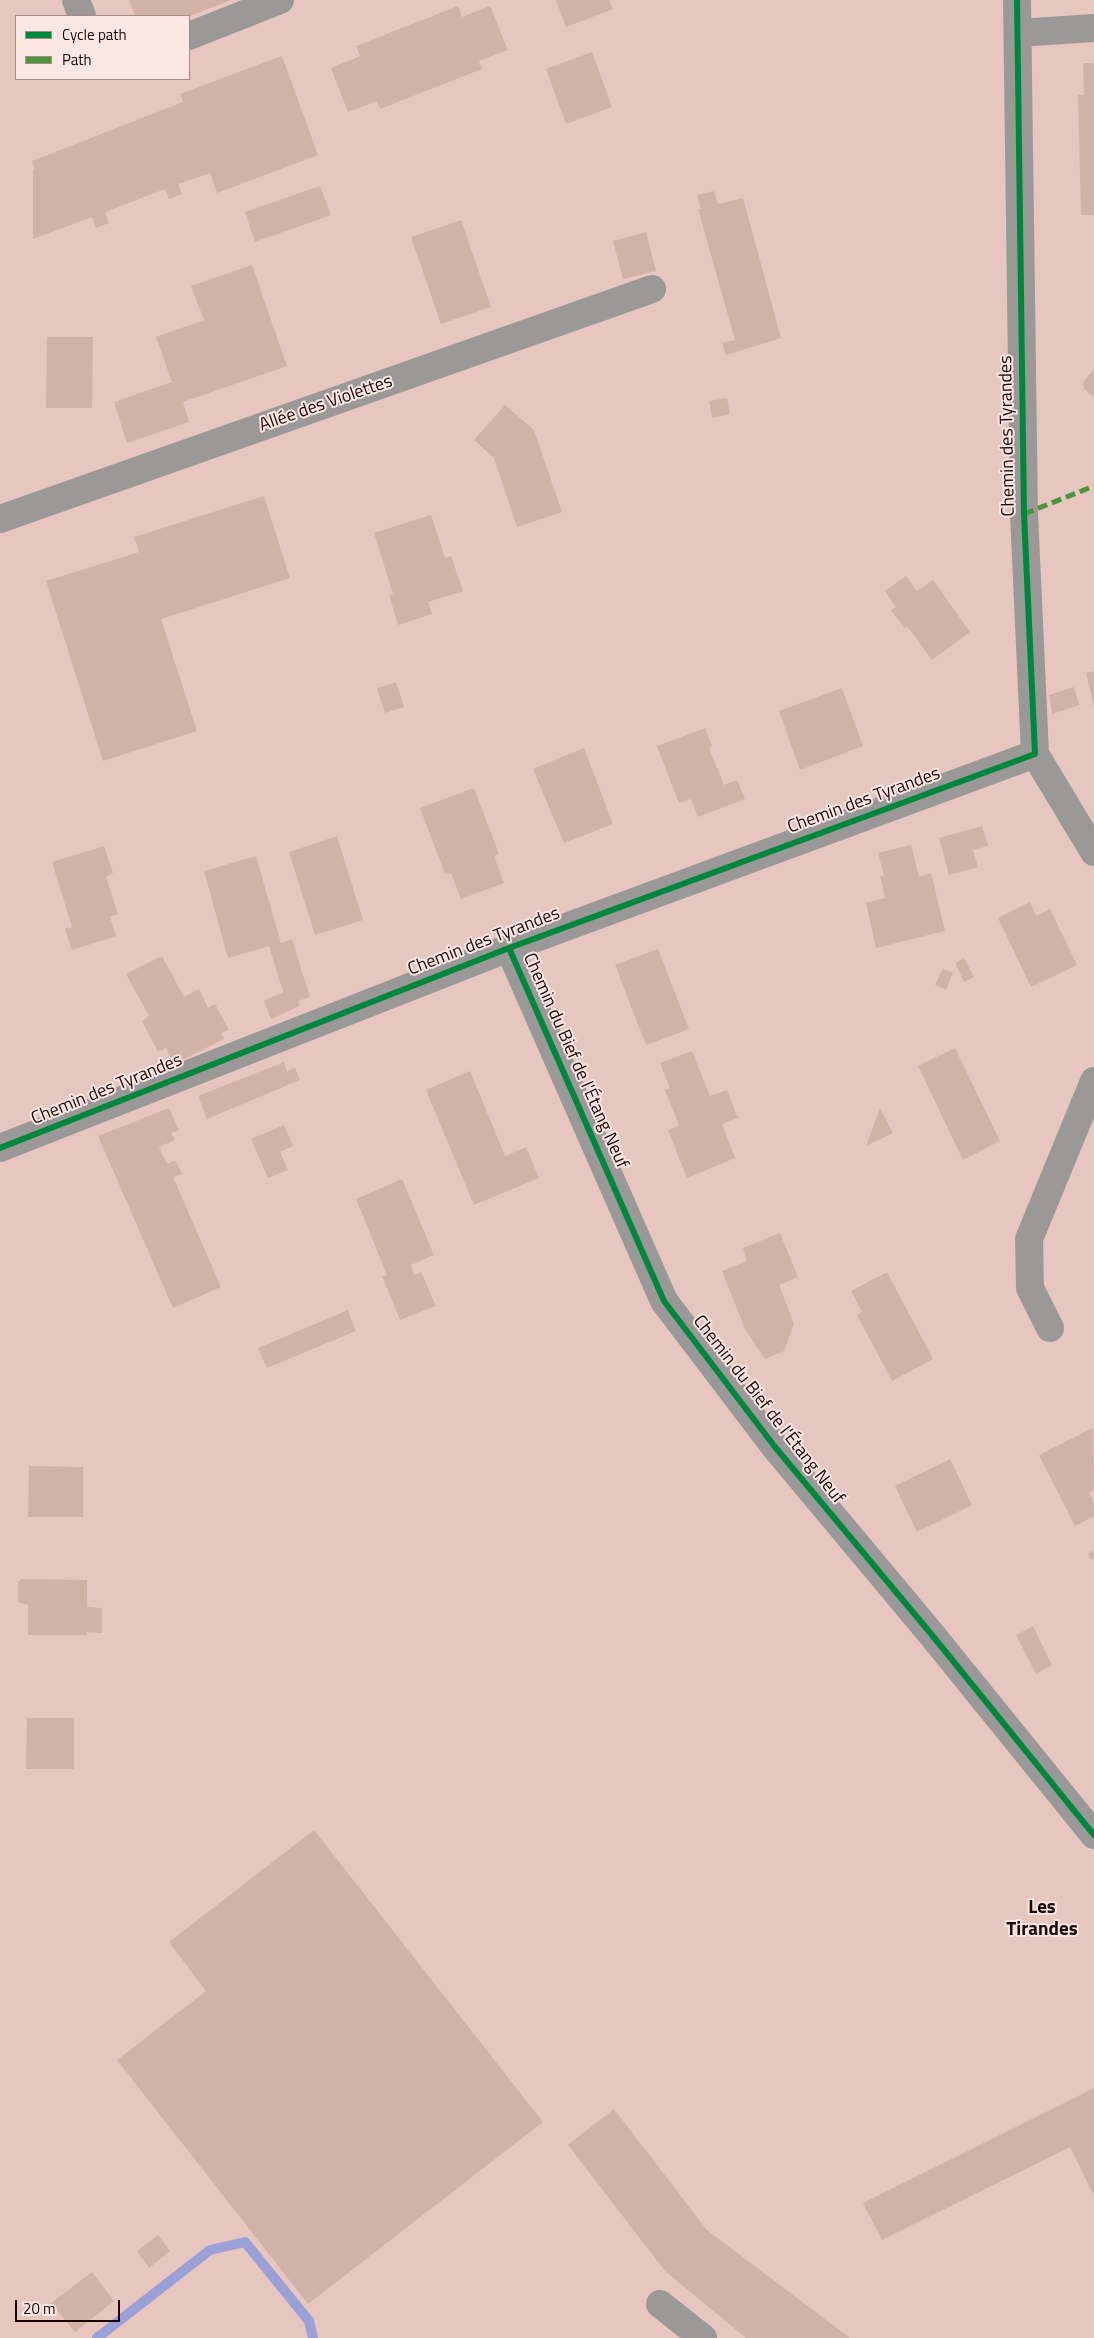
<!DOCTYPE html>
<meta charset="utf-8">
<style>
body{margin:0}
#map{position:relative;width:1094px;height:2338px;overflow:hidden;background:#e7c6c0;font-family:"Titillium Web",sans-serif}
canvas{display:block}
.legend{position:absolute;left:15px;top:15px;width:175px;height:65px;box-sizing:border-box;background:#fee7e3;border:1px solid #a48d89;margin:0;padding:6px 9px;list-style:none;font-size:15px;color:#1d0603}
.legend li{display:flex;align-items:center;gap:10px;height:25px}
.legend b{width:25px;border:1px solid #a48d89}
.scale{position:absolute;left:15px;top:2300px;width:105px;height:22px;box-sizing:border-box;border:2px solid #1d0603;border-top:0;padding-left:6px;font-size:15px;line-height:18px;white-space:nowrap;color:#1d0603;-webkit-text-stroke:4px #fee7e3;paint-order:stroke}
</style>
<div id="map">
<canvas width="1094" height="2338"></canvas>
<ul class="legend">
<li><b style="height:6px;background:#00873e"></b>Cycle path</li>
<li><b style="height:6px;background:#4c9539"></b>Path</li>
</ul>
<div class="scale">20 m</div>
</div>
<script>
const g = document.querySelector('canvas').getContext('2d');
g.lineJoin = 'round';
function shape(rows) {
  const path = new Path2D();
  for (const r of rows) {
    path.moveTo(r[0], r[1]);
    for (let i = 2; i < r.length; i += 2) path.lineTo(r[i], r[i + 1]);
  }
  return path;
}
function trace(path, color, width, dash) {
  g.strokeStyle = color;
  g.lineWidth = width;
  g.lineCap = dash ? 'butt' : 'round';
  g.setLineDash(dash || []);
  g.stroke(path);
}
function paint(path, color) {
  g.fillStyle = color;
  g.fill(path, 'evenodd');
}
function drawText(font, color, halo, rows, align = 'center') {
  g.font = font + ' "Titillium Web",sans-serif';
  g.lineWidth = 4;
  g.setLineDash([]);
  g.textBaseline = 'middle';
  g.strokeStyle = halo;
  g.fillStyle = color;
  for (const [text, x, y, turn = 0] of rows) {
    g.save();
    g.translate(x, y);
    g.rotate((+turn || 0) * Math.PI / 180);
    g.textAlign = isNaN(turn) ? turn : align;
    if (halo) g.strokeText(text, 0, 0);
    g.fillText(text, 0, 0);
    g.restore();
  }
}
const stream = shape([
 [97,2338,210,2250,245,2242,309,2321,313,2338]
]);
const building = shape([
 [129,0,231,0,190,16,135,16],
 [556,0,609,0,613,9,566,27],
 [458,6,462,17,490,6,508,50,479,61,482,69,380,109,377,101,348,112,331,68,360,56,356,46],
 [592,52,612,107,566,124,546,69],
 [282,56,318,155,217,193,210,173,178,184,182,194,169,199,165,189,105,212,109,223,96,228,92,217,33,239,33,170,35,169,32,161,183,102,180,94],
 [1083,63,1094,63,1094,215,1081,215,1078,95,1084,95],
 [320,186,331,215,255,242,245,212],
 [714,191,718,204,743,198,781,338,726,355,722,343,735,340,698,209,701,209,697,195],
 [461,220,491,307,441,324,411,237],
 [646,232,656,271,623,279,613,241],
 [252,265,287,366,183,402,189,422,127,443,114,402,172,382,156,337,204,320,191,286],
 [47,337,93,337,92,408,46,408],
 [1094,369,1094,397,1084,389,1083,382],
 [727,398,730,414,712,418,709,401],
 [505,405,534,430,562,512,517,527,494,458,474,440],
 [264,496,290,578,161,619,197,731,103,761,46,581,139,552,134,537],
 [431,515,445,558,451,556,463,591,428,602,432,614,398,625,389,595,393,594,374,533],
 [906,576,917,591,933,580,970,632,932,660,907,626,904,628,891,610,896,607,885,591],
 [1094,671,1094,706,1086,673],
 [396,682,404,707,385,713,377,688],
 [1074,687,1079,705,1052,714,1049,695],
 [842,688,863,746,800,770,779,711],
 [705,728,712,746,709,748,724,785,737,780,745,799,698,817,691,799,679,803,657,746],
 [584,748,613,824,564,843,533,769],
 [474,788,499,854,494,856,504,883,461,899,451,873,445,874,420,808],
 [982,826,988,846,973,850,978,867,949,875,939,838],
 [337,836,363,920,315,935,289,852],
 [911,845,919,877,931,873,945,931,876,948,866,903,885,898,880,876,884,876,878,853],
 [104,846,113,873,106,877,118,914,110,917,116,936,72,950,65,929,72,927,52,862],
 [256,856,281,943,292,939,310,997,298,1001,300,1006,271,1019,264,1001,283,992,269,946,228,958,204,871],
 [1030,902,1036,916,1050,909,1077,965,1031,987,998,918],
 [658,949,689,1029,646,1045,615,965],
 [162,956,184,997,199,989,208,1008,215,1004,229,1030,221,1033,224,1039,174,1064,166,1048,158,1052,142,1021,149,1016,126,974],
 [964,958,974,977,964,982,955,963],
 [943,969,953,973,946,990,935,985],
 [955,1048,1000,1141,963,1160,918,1066],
 [692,1051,710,1096,727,1090,738,1118,722,1124,735,1158,687,1178,668,1130,679,1125,665,1090,670,1088,660,1063],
 [284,1062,287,1071,295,1068,300,1080,207,1119,198,1096],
 [470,1071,505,1156,526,1147,539,1178,474,1205,426,1090],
 [169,1108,179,1130,171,1133,175,1140,159,1147,167,1164,175,1160,182,1174,173,1177,221,1287,173,1308,98,1136],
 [880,1108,893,1133,866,1146],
 [284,1125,293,1146,280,1152,288,1170,268,1178,251,1139],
 [402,1179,434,1255,411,1265,414,1275,421,1272,436,1306,400,1320,382,1276,387,1275,356,1199],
 [780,1233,798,1277,779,1285,794,1324,784,1351,765,1359,745,1329,722,1271,747,1261,743,1248],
 [887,1272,933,1359,892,1381,857,1315,862,1312,851,1291],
 [348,1310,356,1331,267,1368,258,1348],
 [1093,1428,1094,1490,1089,1493,1094,1503,1094,1516,1075,1526,1039,1455],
 [950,1459,972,1505,917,1532,895,1486],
 [29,1466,83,1467,83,1517,28,1517],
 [1094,1551,1094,1558,1091,1560,1088,1554],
 [21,1579,87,1580,87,1607,102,1608,102,1633,86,1632,87,1635,28,1635,28,1605,18,1602,18,1582],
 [1033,1626,1052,1665,1036,1674,1016,1635],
 [27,1718,74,1718,74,1769,26,1769],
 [314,1830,543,2122,308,2304,117,2060,206,1991,169,1942],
 [1094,2088,1094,2196,1070,2147,882,2240,863,2203],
 [614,2109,707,2230,850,2338,746,2338,665,2271,568,2145],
 [158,2235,170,2251,149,2268,137,2251],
 [92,2272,114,2301,75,2332,51,2303]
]);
const minor = shape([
 [76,0,82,16],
 [1018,33,1094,28],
 [189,36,280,0],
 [0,519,652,289],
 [1035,754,1094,852],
 [509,948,664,1301,775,1447,932,1635,1094,1835],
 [0,1148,509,948,1035,754,1024,514,1017,0],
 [1050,1328,1030,1288,1029,1239,1094,1081],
 [660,2304,703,2338]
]);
const quiet = shape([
 [1024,514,1094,486]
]);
const cycleway = shape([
 [509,948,664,1301,775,1447,932,1635,1094,1835],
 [0,1148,509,948,1035,754,1024,514,1017,0]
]);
const streetNames = [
 ["Allée des Violettes",326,404,-19],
 ["Chemin des Tyrandes",1008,436,-91],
 ["Chemin des Tyrandes",864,801,-20],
 ["Chemin des Tyrandes",484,942,-21],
 ["Chemin du Bief de l'Étang Neuf",575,1061,66],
 ["Chemin des Tyrandes",107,1090,-22],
 ["Chemin du Bief de l'Étang Neuf",768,1410,52]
];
const neighbourhoodNames = [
 ["Les",1042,1908],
 ["Tirandes",1042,1930]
];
trace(stream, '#9ba1d6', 10);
paint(building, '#d2b2a6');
trace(minor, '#9a9998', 28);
trace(quiet, '#4c9539', 5, [10, 5]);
trace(cycleway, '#00873e', 6);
drawText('18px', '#1d0603', '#fee7e3', streetNames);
drawText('bold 19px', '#1d0603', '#fee7e3', neighbourhoodNames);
</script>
